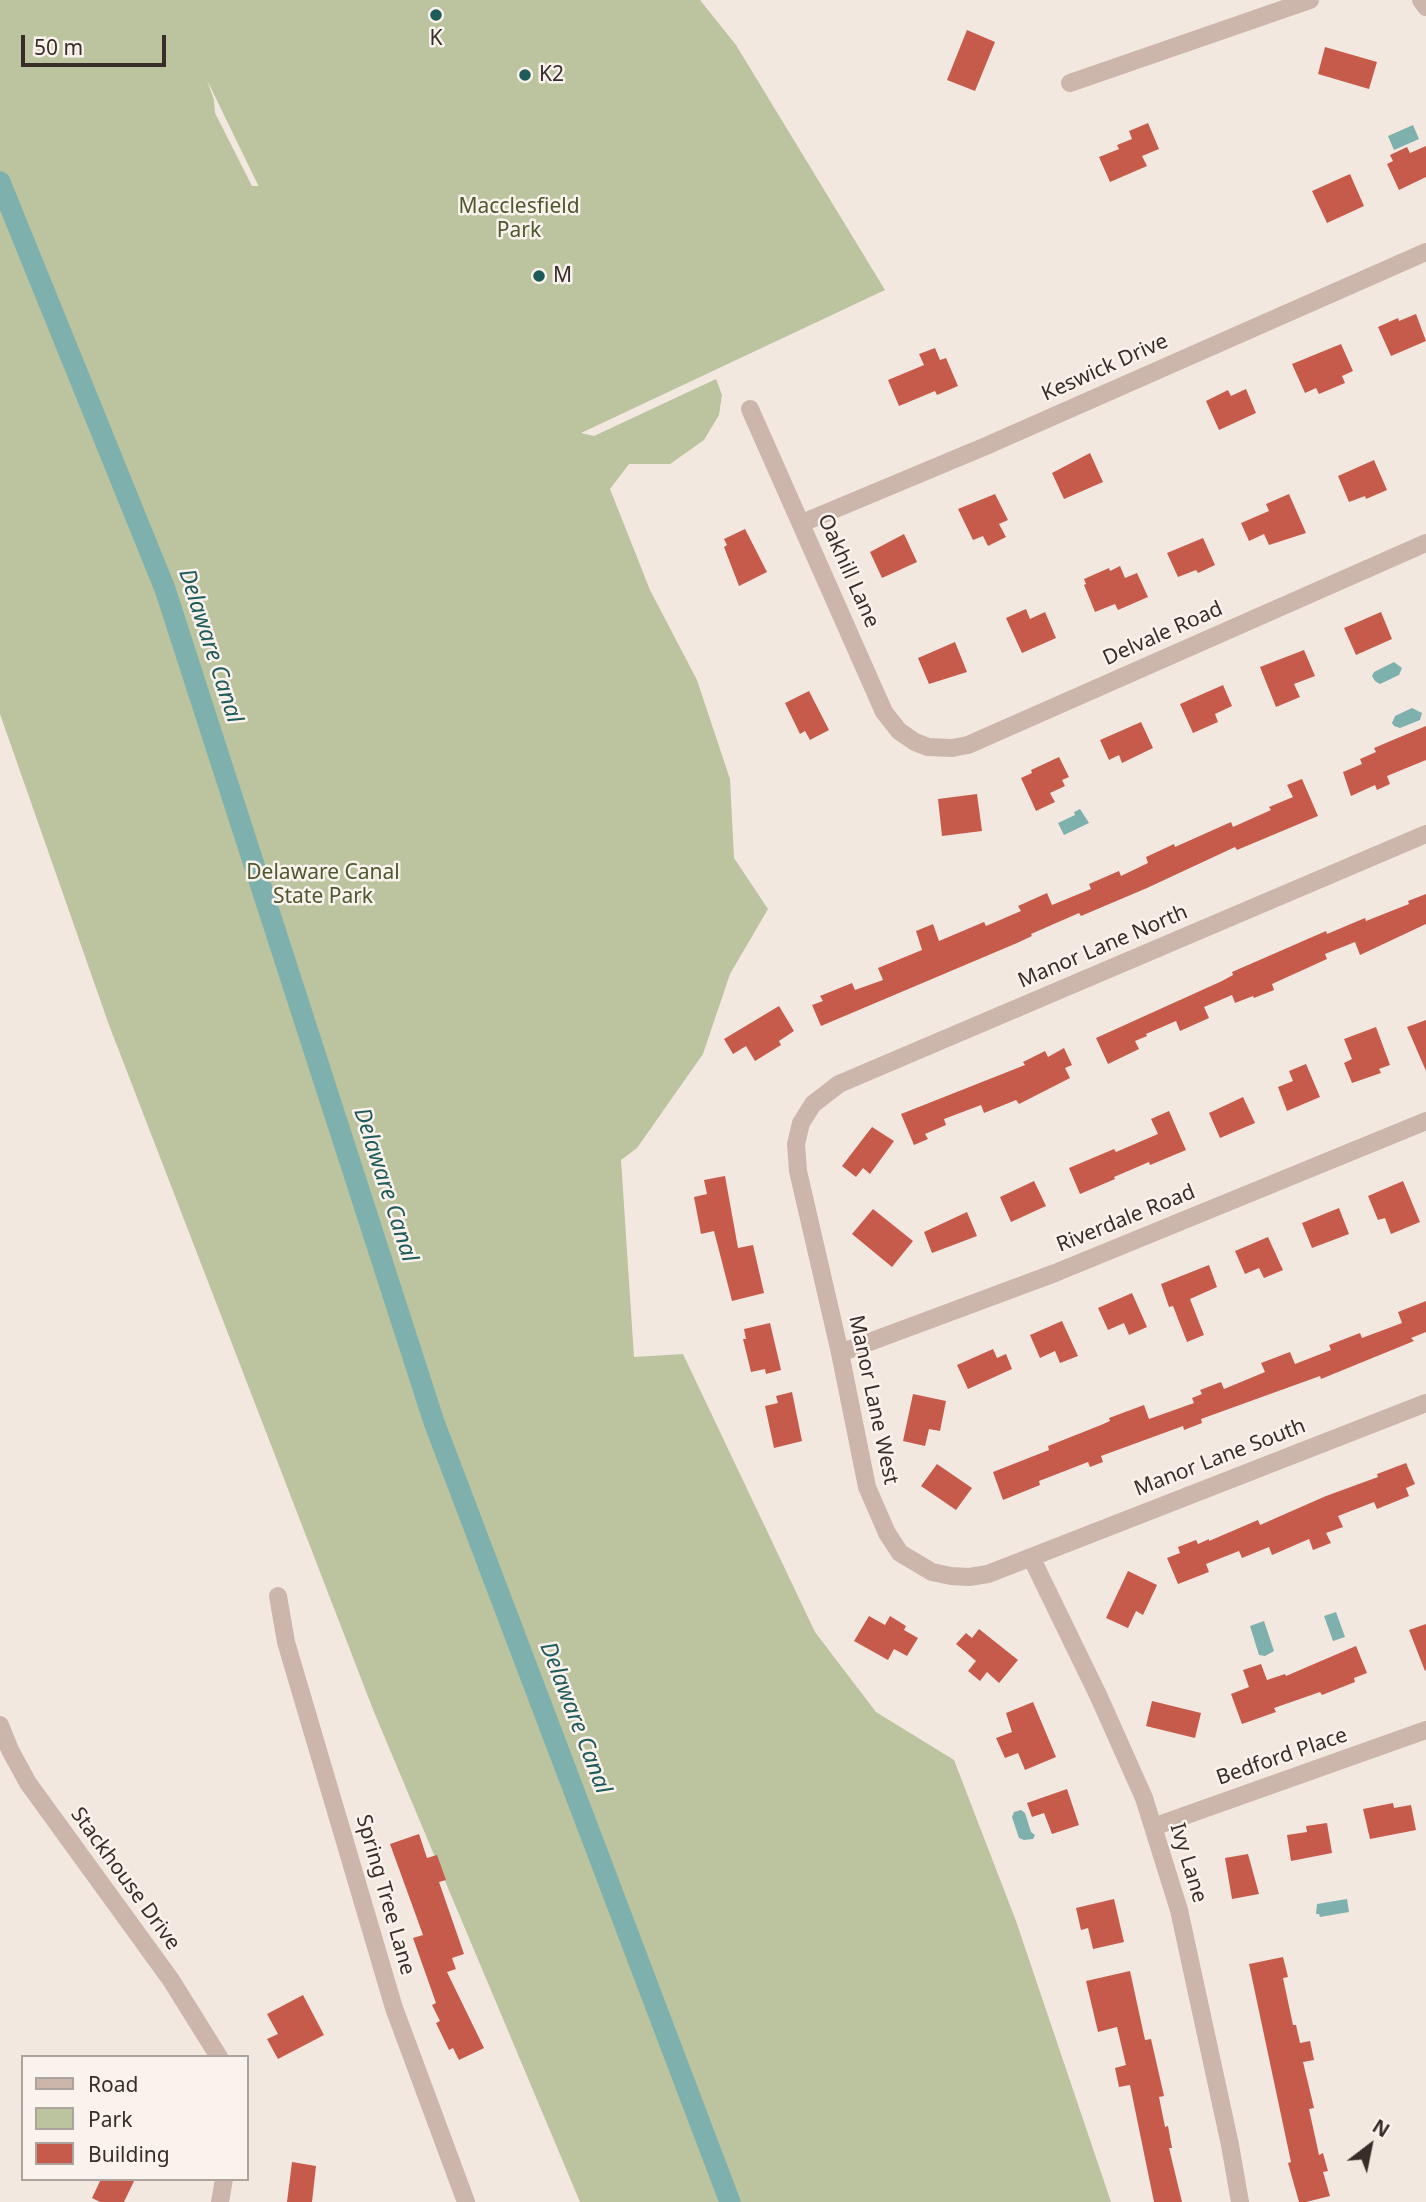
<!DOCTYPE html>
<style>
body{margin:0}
#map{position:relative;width:1426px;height:2202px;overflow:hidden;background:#f3e8e0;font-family:"Noto Sans",sans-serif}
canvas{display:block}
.legend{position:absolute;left:21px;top:2055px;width:228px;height:126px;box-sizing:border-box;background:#faf2ec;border:2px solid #ada39e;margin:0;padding:9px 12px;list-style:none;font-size:21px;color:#392d2a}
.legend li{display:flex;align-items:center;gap:14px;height:35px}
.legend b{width:35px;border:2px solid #ada39e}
.north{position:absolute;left:1335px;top:2111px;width:70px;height:70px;-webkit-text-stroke:5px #faf2ec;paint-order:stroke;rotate:32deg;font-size:19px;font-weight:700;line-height:28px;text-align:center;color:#392d2a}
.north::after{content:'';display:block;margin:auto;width:24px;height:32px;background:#392d2a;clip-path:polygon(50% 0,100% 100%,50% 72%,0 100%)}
.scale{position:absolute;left:21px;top:35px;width:145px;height:32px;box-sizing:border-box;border:4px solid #392d2a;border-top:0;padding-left:9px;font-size:21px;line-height:24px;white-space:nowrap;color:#392d2a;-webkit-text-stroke:5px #faf2ec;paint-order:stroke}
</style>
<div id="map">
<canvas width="1426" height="2202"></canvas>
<ul class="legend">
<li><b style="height:9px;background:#ccb6ab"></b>Road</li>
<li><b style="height:19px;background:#bbc39f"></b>Park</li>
<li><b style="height:19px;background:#c65b4b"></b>Building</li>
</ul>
<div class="north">N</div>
<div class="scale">50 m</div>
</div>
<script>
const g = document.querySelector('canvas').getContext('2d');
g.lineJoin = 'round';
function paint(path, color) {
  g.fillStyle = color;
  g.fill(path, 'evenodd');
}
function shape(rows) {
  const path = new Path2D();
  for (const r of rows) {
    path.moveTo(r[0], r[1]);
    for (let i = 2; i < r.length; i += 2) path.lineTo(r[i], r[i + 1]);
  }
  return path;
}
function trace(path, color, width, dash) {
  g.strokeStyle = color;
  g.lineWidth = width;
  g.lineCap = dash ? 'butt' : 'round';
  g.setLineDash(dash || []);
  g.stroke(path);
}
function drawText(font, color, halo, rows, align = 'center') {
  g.font = font + ' "Noto Sans",sans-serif';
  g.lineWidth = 5;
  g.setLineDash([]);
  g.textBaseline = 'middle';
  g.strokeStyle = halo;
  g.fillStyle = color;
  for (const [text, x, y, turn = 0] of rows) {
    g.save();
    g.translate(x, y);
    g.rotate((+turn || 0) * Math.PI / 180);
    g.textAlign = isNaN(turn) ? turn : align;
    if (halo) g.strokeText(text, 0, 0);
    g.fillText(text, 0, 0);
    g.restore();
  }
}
const green = shape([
 [0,0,700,0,736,45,885,290,581,433,594,436,716,379,722,395,719,415,704,440,670,464,629,464,610,489,650,590,697,680,730,779,734,858,768,909,730,974,703,1054,637,1148,621,1160,634,1357,683,1354,815,1632,876,1712,954,1760,1016,1921,1111,2202,580,2202,374,1712,109,1025,0,714],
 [207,80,258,185,258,186,252,186,215,113,214,100]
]);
const water = shape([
 [1413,125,1419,139,1394,150,1388,136],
 [1394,662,1402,668,1399,675,1380,684,1375,681,1372,676,1374,672],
 [1412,708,1422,713,1420,720,1400,728,1394,726,1392,723,1395,716],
 [1080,809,1089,823,1064,835,1058,823,1075,815,1074,812],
 [1336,1612,1345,1637,1333,1641,1324,1616],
 [1264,1621,1274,1651,1265,1656,1259,1655,1250,1626],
 [1021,1810,1025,1813,1031,1832,1035,1835,1033,1839,1024,1840,1019,1838,1012,1817,1014,1812],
 [1347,1899,1349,1912,1320,1917,1319,1914,1316,1914,1317,1904]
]);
const canal = shape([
 [0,182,165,589,434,1422,730,2202]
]);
const building = shape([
 [967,30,995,42,975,91,947,80],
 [1325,47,1377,62,1369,89,1318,74],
 [1148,123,1159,149,1142,156,1147,166,1110,182,1099,157,1119,149,1117,145,1132,139,1129,131],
 [1426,146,1426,177,1399,190,1387,164,1393,161,1390,155,1407,147,1410,153],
 [1350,174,1364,206,1327,223,1312,191],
 [1416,314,1426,341,1391,356,1378,327,1398,318,1399,321],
 [1341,344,1353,371,1342,376,1345,383,1319,394,1316,388,1305,393,1292,364],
 [935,348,940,360,946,358,958,386,937,395,935,391,899,406,888,380,924,365,919,354],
 [1246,389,1256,413,1219,430,1206,401,1228,390,1231,396],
 [1090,453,1103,482,1064,499,1052,473],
 [1374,460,1387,490,1366,499,1365,496,1349,502,1338,476],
 [995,494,1008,520,999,524,1006,537,988,546,983,536,973,540,958,509],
 [1289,494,1306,533,1269,545,1264,534,1249,541,1241,523,1269,511,1266,504],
 [745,529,767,572,739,586,724,547,727,545,724,539],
 [904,534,917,562,882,578,870,552],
 [1203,538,1215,565,1198,573,1196,570,1178,577,1167,553],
 [1120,566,1125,578,1137,573,1148,597,1118,610,1115,604,1095,612,1084,585,1086,584,1084,579,1109,568,1110,571],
 [1026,609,1030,619,1045,612,1056,638,1022,653,1006,618],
 [1381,612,1392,639,1356,655,1344,628],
 [955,642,967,672,929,684,918,658],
 [1304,650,1315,676,1294,684,1300,697,1276,707,1260,667],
 [1223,685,1232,706,1215,714,1218,722,1193,733,1180,704],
 [809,691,829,730,810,740,805,731,800,734,785,703],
 [1141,722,1153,748,1122,763,1119,755,1109,760,1100,740],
 [1426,726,1426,760,1387,776,1390,784,1377,790,1375,785,1351,796,1343,772,1362,764,1360,759,1376,752,1374,748],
 [1059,757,1069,777,1062,780,1065,786,1050,793,1055,802,1036,811,1021,778,1032,773,1031,770],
 [1302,779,1318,816,1237,850,1235,847,1147,888,1081,916,1079,913,1031,934,1032,936,1017,943,821,1026,812,1005,823,1001,820,996,852,983,855,990,883,980,878,968,922,950,916,931,933,924,939,941,984,922,986,926,1021,911,1018,906,1047,893,1052,905,1091,889,1089,884,1119,871,1121,876,1148,863,1146,857,1174,844,1175,847,1231,822,1233,827,1271,810,1269,807,1293,797,1287,785],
 [977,794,982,831,942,836,938,799],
 [1426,894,1426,924,1360,955,1355,942,1325,954,1327,959,1272,984,1274,990,1254,998,1253,996,1235,1003,1232,995,1204,1007,1209,1018,1180,1031,1176,1021,1146,1034,1147,1036,1135,1041,1139,1049,1108,1064,1096,1038,1222,981,1233,975,1232,972,1326,931,1327,934,1365,918,1366,921,1409,904,1408,901],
 [779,1006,794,1031,779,1041,781,1045,755,1061,746,1046,733,1054,724,1039],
 [1426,1020,1426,1071,1407,1027],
 [1376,1027,1390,1065,1379,1069,1381,1073,1352,1083,1344,1063,1352,1059,1344,1039],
 [1064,1048,1072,1065,1065,1068,1070,1078,1019,1104,1016,1100,984,1113,981,1105,944,1119,946,1125,925,1134,928,1139,914,1145,901,1114,1025,1065,1023,1062,1045,1051,1048,1057],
 [1306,1064,1320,1097,1287,1111,1278,1087,1293,1081,1289,1071],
 [1243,1097,1255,1123,1220,1138,1209,1113],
 [1169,1111,1186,1150,1150,1165,1149,1162,1114,1177,1115,1179,1080,1194,1069,1168,1114,1149,1116,1152,1158,1134,1151,1119],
 [872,1127,894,1141,870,1174,863,1168,856,1177,842,1166],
 [725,1176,738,1248,753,1245,764,1293,732,1301,714,1231,701,1234,694,1197,707,1194,704,1180],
 [1034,1181,1046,1206,1011,1222,1000,1197],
 [1403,1181,1420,1222,1391,1234,1385,1218,1378,1220,1368,1196],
 [1339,1208,1349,1234,1312,1248,1302,1223],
 [873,1209,913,1241,892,1267,852,1234],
 [967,1212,977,1236,932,1253,924,1232],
 [1268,1237,1283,1270,1264,1278,1259,1268,1245,1274,1235,1251],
 [1209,1265,1217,1287,1190,1299,1204,1335,1187,1342,1173,1306,1169,1307,1161,1284],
 [1132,1293,1147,1327,1129,1335,1124,1323,1108,1330,1098,1308],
 [1426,1301,1426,1332,1411,1338,1414,1341,1321,1379,1320,1376,1201,1419,1202,1423,1184,1430,1183,1426,1101,1456,1103,1462,1090,1467,1088,1462,1039,1481,1040,1485,1003,1500,993,1472,1049,1450,1048,1446,1101,1425,1110,1421,1109,1418,1144,1405,1149,1419,1194,1403,1192,1398,1202,1394,1200,1390,1221,1382,1224,1389,1265,1372,1261,1363,1290,1352,1295,1364,1331,1350,1329,1345,1360,1333,1362,1338,1402,1323,1398,1312],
 [1062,1321,1078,1356,1060,1363,1055,1351,1040,1358,1030,1335],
 [770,1323,781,1370,766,1374,765,1369,751,1372,743,1339,746,1339,744,1329],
 [993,1349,997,1358,1006,1354,1012,1369,968,1389,957,1365],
 [792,1392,802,1441,774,1448,765,1406,778,1403,776,1396],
 [913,1394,946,1401,940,1431,929,1429,925,1446,903,1441],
 [1406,1463,1415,1484,1406,1488,1409,1496,1377,1509,1374,1502,1338,1516,1343,1527,1326,1533,1331,1543,1313,1550,1309,1539,1272,1555,1269,1547,1242,1558,1239,1551,1206,1564,1209,1572,1178,1584,1167,1558,1180,1553,1178,1547,1196,1540,1198,1544,1209,1539,1209,1541,1258,1520,1260,1525,1326,1496,1378,1477,1377,1474],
 [937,1464,972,1488,956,1510,921,1486],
 [1128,1571,1157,1585,1143,1615,1136,1611,1128,1628,1106,1618],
 [869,1616,885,1625,890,1616,906,1626,904,1630,918,1638,907,1656,894,1649,888,1660,854,1641],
 [1426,1624,1426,1670,1425,1671,1409,1630],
 [979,1629,1018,1660,999,1683,987,1672,980,1681,968,1671,976,1661,956,1644,966,1633,972,1638],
 [1356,1646,1367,1673,1354,1678,1355,1682,1322,1695,1320,1692,1274,1708,1276,1712,1242,1724,1231,1694,1249,1687,1243,1670,1261,1664,1267,1680,1285,1674,1286,1676],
 [1152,1701,1201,1713,1195,1738,1146,1726],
 [1033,1702,1056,1757,1025,1770,1018,1753,1005,1758,996,1738,1012,1732,1006,1713],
 [1067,1789,1079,1825,1052,1834,1044,1813,1032,1817,1027,1803],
 [1393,1803,1394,1808,1411,1805,1416,1830,1370,1839,1363,1809],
 [1327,1823,1332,1853,1291,1861,1287,1835,1307,1832,1306,1826],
 [419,1834,427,1858,437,1855,446,1880,439,1882,464,1954,452,1958,456,1969,447,1972,484,2048,459,2060,453,2048,449,2050,436,2023,440,2021,432,2005,436,2003,413,1938,423,1935,390,1844],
 [1248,1854,1259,1894,1232,1899,1225,1858],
 [1114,1899,1124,1942,1093,1949,1088,1928,1081,1930,1076,1908],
 [1283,1957,1288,1977,1283,1978,1293,2025,1296,2025,1300,2043,1310,2041,1314,2060,1303,2062,1314,2108,1309,2109,1319,2155,1323,2153,1328,2171,1323,2172,1330,2196,1306,2202,1299,2202,1288,2163,1291,2162,1249,1964],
 [1130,1971,1145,2040,1151,2039,1164,2096,1159,2097,1165,2127,1168,2126,1172,2148,1169,2148,1182,2202,1154,2202,1130,2085,1119,2087,1115,2068,1126,2065,1117,2027,1098,2032,1086,1981],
 [303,1995,324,2035,278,2059,267,2039,278,2034,267,2014],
 [292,2162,316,2166,312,2202,287,2202],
 [101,2179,135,2179,124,2202,100,2202,92,2198]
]);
const minor = shape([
 [1421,0,1426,7],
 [1070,83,1310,0],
 [750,409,884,712,899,731,915,742,928,747,952,748,968,745,1426,543],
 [802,523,986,446,1426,252],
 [1426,834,839,1084,813,1104,801,1123,796,1144,798,1171,840,1353,867,1487,887,1533,900,1553,932,1572,951,1576,969,1577,988,1574,1426,1403],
 [840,1353,1055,1273,1426,1121],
 [1031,1557,1099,1697,1144,1798,1179,1910,1230,2145,1240,2202],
 [278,1596,286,1642,394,2008,466,2202],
 [0,1725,10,1750,28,1783,171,1980,219,2057],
 [1153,1827,1426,1730],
 [220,2202,224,2179]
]);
const markers = [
 [436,15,7,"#1f5b59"],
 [525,75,7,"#1f5b59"],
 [539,276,7,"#1f5b59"]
];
const poiNames = [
 ["K",436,39,"center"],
 ["K2",539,75],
 ["M",553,276]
];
const parkNames = [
 ["Macclesfield",519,207],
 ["Park",519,231],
 ["Delaware Canal",323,873],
 ["State Park",323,897]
];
const streetNames = [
 ["Keswick Drive",1105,368,-24],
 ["Oakhill Lane",848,571,66],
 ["Delvale Road",1163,634,-24],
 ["Manor Lane North",1103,947,-23],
 ["Riverdale Road",1126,1219,-22],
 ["Manor Lane West",873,1400,78],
 ["Manor Lane South",1220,1458,-21],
 ["Bedford Place",1282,1757,-19],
 ["Ivy Lane",1188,1863,73],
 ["Stackhouse Drive",125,1879,54],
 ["Spring Tree Lane",385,1895,74]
];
const waterNames = [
 ["Delaware Canal",210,646,72],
 ["Delaware Canal",385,1185,72],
 ["Delaware Canal",575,1718,69]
];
paint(green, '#bbc39f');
paint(water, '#7eb0ad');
trace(canal, '#7eb0ad', 21);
paint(building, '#c65b4b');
trace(minor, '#ccb6ab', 18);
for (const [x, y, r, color] of markers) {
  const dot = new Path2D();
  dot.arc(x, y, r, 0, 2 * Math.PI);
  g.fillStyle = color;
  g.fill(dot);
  trace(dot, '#faf2ec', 2.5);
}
drawText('21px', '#392d2a', '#faf2ec', poiNames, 'left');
drawText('21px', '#4d582e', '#faf2ec', parkNames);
drawText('21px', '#392d2a', '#faf2ec', streetNames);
drawText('italic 23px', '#1f5b59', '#faf2ec', waterNames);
</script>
